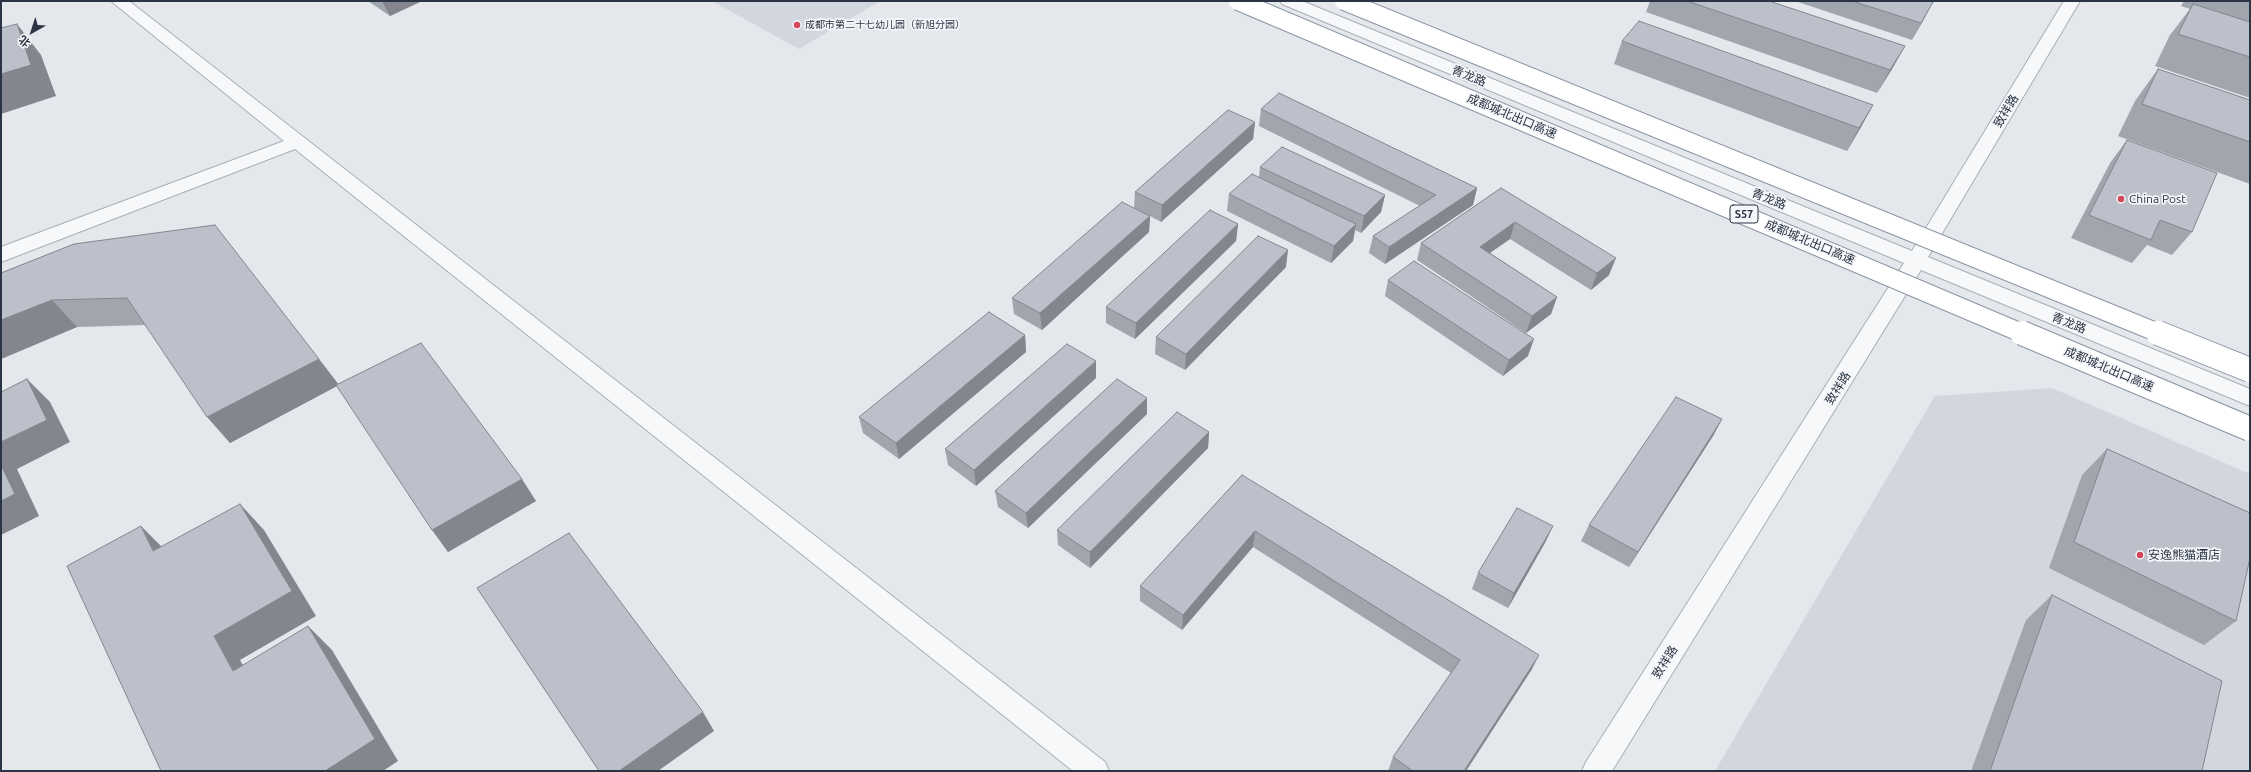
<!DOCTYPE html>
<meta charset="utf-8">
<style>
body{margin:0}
#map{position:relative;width:2251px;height:772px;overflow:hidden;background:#e4e7ec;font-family:Ubuntu,"Noto Sans SC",sans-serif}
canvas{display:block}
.frame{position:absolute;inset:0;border:2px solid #2b3445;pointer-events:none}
.north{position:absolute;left:12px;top:12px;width:40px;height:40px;-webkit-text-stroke:3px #f4f6f9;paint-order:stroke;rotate:219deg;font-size:11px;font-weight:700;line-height:16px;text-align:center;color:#2b3445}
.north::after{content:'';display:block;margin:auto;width:14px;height:18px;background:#2b3445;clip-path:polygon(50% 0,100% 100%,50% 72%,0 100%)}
</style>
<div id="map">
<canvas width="2251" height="772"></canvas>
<div class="frame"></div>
<div class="north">北</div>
</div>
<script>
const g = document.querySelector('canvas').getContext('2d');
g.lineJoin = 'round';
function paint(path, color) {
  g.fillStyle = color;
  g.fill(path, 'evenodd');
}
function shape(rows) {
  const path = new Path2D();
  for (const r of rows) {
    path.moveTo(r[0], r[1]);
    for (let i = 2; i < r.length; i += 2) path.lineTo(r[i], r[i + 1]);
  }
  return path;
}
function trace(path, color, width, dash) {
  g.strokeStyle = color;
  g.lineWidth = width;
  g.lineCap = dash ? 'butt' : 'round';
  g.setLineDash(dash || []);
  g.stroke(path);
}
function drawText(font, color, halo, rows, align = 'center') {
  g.font = font + ' Ubuntu,"Noto Sans SC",sans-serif';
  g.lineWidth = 3.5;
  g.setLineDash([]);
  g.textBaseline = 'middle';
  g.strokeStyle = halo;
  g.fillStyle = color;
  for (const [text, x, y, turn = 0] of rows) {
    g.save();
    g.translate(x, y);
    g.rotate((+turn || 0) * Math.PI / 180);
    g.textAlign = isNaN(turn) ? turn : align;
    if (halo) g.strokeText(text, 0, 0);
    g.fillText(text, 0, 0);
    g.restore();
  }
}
const built = shape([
 [712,1,880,1,799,49],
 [2052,388,2250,474,2250,771,1715,771,1935,396]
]);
const minor = shape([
 [111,1,129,1,1105,762,1109,771,1073,771,295,149,1,262,1,247,284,141,111,1],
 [1280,1,1302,1,1912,251,2064,1,2080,1,1928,257,2250,389,2250,406,1921,270,1612,771,1582,771,1586,762,1904,263,1282,4,1280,1]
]);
const highwayBridgeFar1 = shape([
 [1238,1,2024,334],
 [1344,1,2161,334]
]);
const highwayBridge = shape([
 [2022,333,2250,429],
 [2158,333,2250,370]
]);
const wall = shape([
 [368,1,422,1,390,16],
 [1650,1,1769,1,1905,46,1892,69,1877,93,1646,12],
 [1795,1,1929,1,1933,2,1912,40],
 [2184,1,2250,1,2250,98,2155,66,2170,35,2190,9,2181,6],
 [1622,41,1873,105,1861,127,1847,151,1614,64],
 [2158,69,2250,100,2250,184,2118,136,2135,101],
 [1261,109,1477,188,1473,205,1385,264,1369,253,1373,236,1420,206,1259,126],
 [1255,122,1253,139,1161,222,1150,216,1149,232,1042,330,1014,314,1012,298,1134,208,1135,192],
 [2127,140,2192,232,2172,255,2147,245,2132,263,2071,238,2110,163],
 [1260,167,1385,195,1381,212,1361,233,1355,230,1353,241,1331,263,1227,211,1229,194,1259,177],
 [1501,188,1609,275,1591,290,1510,239,1490,253,1557,297,1551,314,1526,333,1417,260,1421,243],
 [1238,224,1236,241,1135,339,1106,323,1106,307],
 [74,244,319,359,338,384,536,501,448,552,337,386,230,443,146,325,77,327,1,359,1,273],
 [1286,267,1185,370,1155,354,1156,337],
 [1388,280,1528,356,1503,376,1385,296],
 [1025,335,1026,352,899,459,863,433,859,417],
 [1096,378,976,486,948,465,945,449],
 [1147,398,1147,414,1028,528,998,507,995,491],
 [1722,419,1713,436,1629,567,1581,541,1589,525],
 [1209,432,1208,448,1090,568,1058,545,1057,530],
 [2107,449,2236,621,2204,645,2049,568,2082,475],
 [1242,475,1532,669,1466,771,1388,771,1393,757,1451,673,1253,547,1182,630,1140,601,1140,586],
 [1546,541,1508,608,1472,589,1478,573],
 [2052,595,2202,771,1971,771,2026,620]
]);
const shadedWall = shape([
 [382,1,422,1,390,16],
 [1933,2,1924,19,1912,40,1921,23],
 [17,24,41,55,56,96,1,114,1,74],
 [1905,46,1892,69,1877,93,1890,70],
 [1873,105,1861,127,1847,151,1859,128],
 [1255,122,1253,139,1161,222,1162,205],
 [1477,188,1473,205,1385,264,1389,247],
 [1385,195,1381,212,1361,233,1364,216],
 [1150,216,1149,232,1042,330,1040,313],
 [1515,222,1510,239,1475,263,1480,247],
 [1238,224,1236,241,1135,339,1136,323],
 [1356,224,1353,241,1331,263,1334,246],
 [1288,250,1286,267,1185,370,1186,354],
 [1616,258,1609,275,1591,290,1597,273],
 [1557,297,1551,314,1526,333,1532,316],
 [52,300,77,327,1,359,1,320],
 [1025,335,1026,352,899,459,896,443],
 [1534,339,1528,356,1503,376,1509,360],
 [319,359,339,385,230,443,207,417],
 [1096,361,1096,378,976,486,974,470],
 [27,379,50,402,70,442,17,469,39,516,1,535,1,442],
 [1147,398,1147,414,1028,528,1026,513],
 [1722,419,1713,436,1629,567,1638,552],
 [1209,432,1208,448,1090,568,1090,552],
 [522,479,536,501,448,552,432,530],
 [240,504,264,530,316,616,240,660,259,695,233,671,214,636],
 [141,526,167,552,153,551],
 [1553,526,1546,541,1508,608,1514,593],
 [1255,531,1253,547,1182,630,1183,615],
 [308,626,332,650,398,761,383,771,325,771],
 [1539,655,1532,669,1466,771,1464,771],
 [703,712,714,731,658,771,619,771]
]);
const building = shape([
 [1687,1,1769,1,1905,46,1890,70,1687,1],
 [1852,1,1929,1,1933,2,1921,23,1852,1],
 [2193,4,2250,22,2250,57,2178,34,2193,4],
 [1639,21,1873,105,1859,128,1622,41,1639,21],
 [17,24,31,65,1,74,1,28,17,24],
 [2158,69,2250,100,2250,142,2142,104,2158,69],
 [1279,93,1477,188,1389,247,1373,236,1436,195,1261,109,1279,93],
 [1228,110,1255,122,1162,205,1135,192,1228,110],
 [2127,140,2217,173,2192,232,2160,220,2151,240,2089,215,2127,140],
 [1282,147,1385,195,1364,216,1260,167,1282,147],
 [1252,174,1356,224,1334,246,1229,194,1252,174],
 [1501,188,1616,258,1597,273,1515,222,1480,247,1557,297,1532,316,1421,243,1501,188],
 [1122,202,1150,216,1040,313,1012,298,1122,202],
 [1210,210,1238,224,1136,323,1106,307,1210,210],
 [215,225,319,359,207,417,127,298,52,300,1,320,1,273,74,244,215,225],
 [1258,236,1288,250,1186,354,1156,337,1258,236],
 [1414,261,1534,339,1509,360,1388,280,1414,261],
 [989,312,1025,335,896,443,859,417,989,312],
 [421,343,522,479,432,530,336,385,421,343],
 [1067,344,1096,361,974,470,945,449,1067,344],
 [27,379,47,420,1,442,1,392,27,379],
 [1117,379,1147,398,1026,513,995,491,1117,379],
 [1676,397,1722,419,1638,552,1589,525,1676,397],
 [1177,412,1209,432,1090,552,1057,530,1177,412],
 [2107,449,2250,513,2250,558,2236,621,2074,542,2107,449],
 [1,465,15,494,1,501,1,465],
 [1242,475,1539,655,1464,771,1413,771,1393,757,1460,660,1255,531,1183,615,1140,586,1242,475],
 [240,504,292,591,214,636,233,671,308,626,375,739,325,771,161,771,67,566,141,526,153,551,240,504],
 [1517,508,1553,526,1514,593,1478,573,1517,508],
 [569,533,703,712,619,771,599,771,477,588,569,533],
 [2052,595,2222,681,2202,771,1990,771,2052,595]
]);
const markers = [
 [797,25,4,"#d1495b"],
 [2121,199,4,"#d1495b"],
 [2140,555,4,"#d1495b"]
];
const farPoinames = [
 ["成都市第二十七幼儿园（新旭分园）",805,25]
];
const shields = [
 [1744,214,28]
];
const shieldNames = [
 ["S57",1744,214]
];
const streetNames = [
 ["青龙路",1469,76,22],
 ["致祥路",2006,111,-59],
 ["成都城北出口高速",1512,116,23],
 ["青龙路",1769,199,22],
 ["成都城北出口高速",1810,242,23],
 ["青龙路",2069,323,22],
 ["成都城北出口高速",2109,369,23],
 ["致祥路",1838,388,-58],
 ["致祥路",1665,662,-58]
];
const poiNames = [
 ["China Post",2129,199],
 ["安逸熊猫酒店",2148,555]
];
paint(built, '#d2d6de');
trace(minor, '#a9aeb7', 2);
paint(minor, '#f7f8fa');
trace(highwayBridgeFar1, '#8b94a3', 20, []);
trace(highwayBridge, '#8b94a3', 26, []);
trace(highwayBridgeFar1, '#fff', 18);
trace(highwayBridge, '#fff', 24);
paint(wall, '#a1a5ae');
paint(shadedWall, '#83868d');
paint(building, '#bbc0ca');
trace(building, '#83868d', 1);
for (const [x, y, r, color] of markers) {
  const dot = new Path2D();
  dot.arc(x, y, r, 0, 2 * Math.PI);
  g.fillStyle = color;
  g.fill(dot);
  trace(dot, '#f4f6f9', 1.5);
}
drawText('10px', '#2b3445', '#f4f6f9', farPoinames, 'left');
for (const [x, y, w] of shields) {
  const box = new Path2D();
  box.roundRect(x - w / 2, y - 9, w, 18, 3);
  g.fillStyle = '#f4f6f9';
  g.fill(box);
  trace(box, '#2b3445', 1);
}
drawText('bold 11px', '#2b3445', null, shieldNames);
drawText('12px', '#2b3445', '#f4f6f9', streetNames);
drawText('12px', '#2b3445', '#f4f6f9', poiNames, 'left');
</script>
